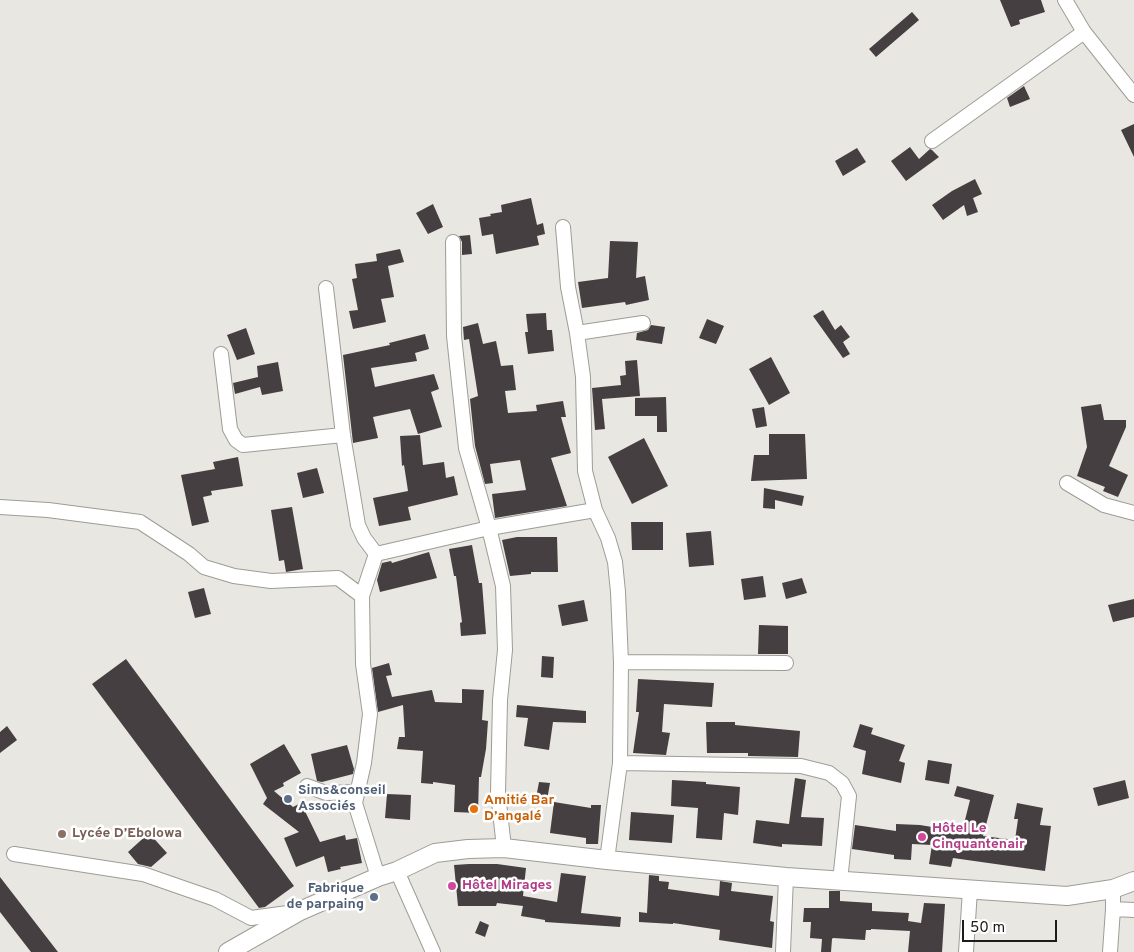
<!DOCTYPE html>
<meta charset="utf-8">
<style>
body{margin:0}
#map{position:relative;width:1134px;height:952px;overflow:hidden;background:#e9e7e1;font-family:Overpass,sans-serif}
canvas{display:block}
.scale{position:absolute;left:962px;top:920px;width:95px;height:22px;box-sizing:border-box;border:2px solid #1d1c1a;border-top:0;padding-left:6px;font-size:15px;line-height:18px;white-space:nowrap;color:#1d1c1a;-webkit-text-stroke:4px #fff;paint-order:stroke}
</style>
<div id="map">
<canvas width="1134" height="952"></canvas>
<div class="scale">50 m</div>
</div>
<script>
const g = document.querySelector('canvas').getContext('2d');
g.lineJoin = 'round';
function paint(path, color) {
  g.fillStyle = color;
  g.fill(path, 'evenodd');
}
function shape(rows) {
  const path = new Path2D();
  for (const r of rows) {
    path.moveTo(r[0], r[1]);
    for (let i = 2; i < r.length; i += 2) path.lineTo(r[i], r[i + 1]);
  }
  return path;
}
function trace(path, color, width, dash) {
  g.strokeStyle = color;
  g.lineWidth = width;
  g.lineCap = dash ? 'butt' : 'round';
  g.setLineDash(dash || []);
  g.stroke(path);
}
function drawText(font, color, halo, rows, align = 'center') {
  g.font = font + ' Overpass,sans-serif';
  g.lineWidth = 5;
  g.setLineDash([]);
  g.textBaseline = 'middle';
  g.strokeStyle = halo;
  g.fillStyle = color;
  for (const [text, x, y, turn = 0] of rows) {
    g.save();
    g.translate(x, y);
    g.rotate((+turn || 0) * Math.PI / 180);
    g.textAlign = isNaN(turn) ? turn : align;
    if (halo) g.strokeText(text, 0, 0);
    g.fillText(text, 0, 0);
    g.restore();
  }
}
const building = shape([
 [1000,0,1041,0,1045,12,1019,20,1020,24,1011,27],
 [912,12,919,20,876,57,869,49],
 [1024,86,1030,99,1010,107,1007,98],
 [1134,124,1134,157,1121,130],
 [910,147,919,159,930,149,932,150,939,157,906,181,891,161],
 [857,148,866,162,843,176,835,161],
 [975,179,982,194,973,198,978,212,967,216,964,205,943,220,932,205,952,191],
 [531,198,537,225,543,223,545,234,537,236,539,245,496,254,493,234,482,236,479,218,491,216,490,214,502,212,501,205],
 [433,204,443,227,428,234,416,213],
 [470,235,472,254,462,255,462,242,459,236],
 [610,241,638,242,636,278,645,276,649,300,626,305,625,302,582,308,578,282,608,278],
 [400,249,404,262,388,266,394,297,381,299,386,322,353,329,349,311,358,310,352,279,357,278,355,264,377,261,376,254],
 [823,310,835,330,841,325,850,337,843,342,850,354,843,358,813,316],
 [546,313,547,330,552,330,554,351,528,354,525,332,528,332,526,314],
 [707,319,724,326,716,344,699,338],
 [478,323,483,344,496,341,501,366,513,365,516,390,505,391,508,413,537,411,536,405,563,401,566,417,561,417,571,453,551,458,567,506,495,518,492,494,526,490,520,460,490,464,493,483,485,484,475,446,470,399,478,396,469,339,464,340,463,327],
 [651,325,665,327,662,344,636,340,637,333,648,330],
 [246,328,255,354,237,360,227,335],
 [425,334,429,349,415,353,417,361,371,368,375,387,434,374,439,389,431,392,442,427,418,434,410,409,373,417,378,438,353,443,343,355,390,345,389,343],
 [771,357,790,393,769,405,749,369],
 [637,360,640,396,602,399,605,429,595,430,592,388,621,385,620,376,626,375,625,361],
 [278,362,283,391,262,395,260,387,235,394,233,383,258,377,257,366],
 [666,397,667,432,657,432,657,416,635,416,635,398],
 [1101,404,1104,420,1126,420,1126,427,1109,466,1128,475,1118,497,1103,491,1105,487,1077,476,1087,447,1081,407],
 [764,407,767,426,756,428,752,409],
 [769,434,805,434,807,479,751,481,754,455,769,455],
 [420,435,423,465,444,462,446,478,454,476,458,495,408,507,411,520,379,526,373,498,408,491,404,465,402,466,400,436],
 [644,438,668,486,632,504,608,457],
 [238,457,243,486,211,491,212,495,203,497,209,522,192,526,181,475,215,469,213,462],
 [317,468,324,493,303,498,297,473],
 [764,488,804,496,802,506,775,500,775,509,763,508],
 [292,507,303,569,286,572,284,560,279,561,271,510],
 [631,522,663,522,663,550,632,550],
 [711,531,714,565,689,567,686,533],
 [517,537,557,537,558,572,531,572,531,574,510,576,502,540],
 [472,545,479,583,482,583,486,634,461,636,460,623,462,622,456,576,454,576,449,549],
 [429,552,437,578,380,592,377,580,382,563,391,561,392,563],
 [763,576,766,597,744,600,741,579],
 [802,578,807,593,786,599,782,583],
 [204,588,211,614,195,618,188,592],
 [1134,599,1134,617,1113,622,1108,605],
 [584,600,588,621,562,626,558,605],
 [759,625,788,626,788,654,758,654],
 [542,656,554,657,553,678,541,677],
 [126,659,294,886,265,907,259,908,92,684],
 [389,663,392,675,386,676,392,697,432,690,435,702,462,703,462,689,484,690,482,720,488,721,486,749,481,777,479,777,478,813,454,812,455,785,433,782,433,784,421,783,423,751,397,749,399,737,405,737,403,705,378,712,372,668],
 [638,679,714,683,712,707,664,704,662,732,670,733,666,755,633,753,639,712,636,712],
 [517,705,586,711,586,723,553,722,549,750,524,746,528,718,516,717],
 [706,722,735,722,735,725,800,731,798,757,748,756,748,753,707,753],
 [860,724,873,728,871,734,905,745,899,761,905,763,901,783,862,774,866,751,853,747],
 [7,726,17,740,0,753,0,732],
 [284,744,301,773,283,783,284,786,274,791,293,807,301,803,320,842,345,835,346,840,357,838,362,863,340,867,341,869,328,872,324,856,296,867,284,838,299,832,263,804,267,798,250,764],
 [347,745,354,769,353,774,322,782,317,781,311,754],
 [928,760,952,764,949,784,925,780],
 [795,778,806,780,801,817,824,818,822,846,782,844,782,847,753,843,756,820,789,824],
 [672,780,706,782,706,784,740,787,738,815,724,813,722,840,696,838,698,808,671,806],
 [1125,780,1129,798,1098,806,1093,788],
 [539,782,550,783,547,800,536,798],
 [957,786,994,795,983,836,1015,840,1018,819,1014,819,1017,803,1043,808,1040,825,1051,826,1045,871,953,858,951,867,929,864,932,845,912,844,911,860,894,859,894,855,852,849,855,825,896,831,896,824,920,825,962,832,970,800,954,796],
 [387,794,411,795,410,820,385,818],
 [554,802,591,808,591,805,601,805,598,844,586,844,586,838,550,833],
 [631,812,674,815,672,843,629,840],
 [149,833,167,853,151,867,138,864,128,852],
 [469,864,497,864,526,868,523,896,557,902,561,873,586,876,581,913,621,917,620,927,545,922,545,920,521,916,523,906,497,903,496,906,458,906,454,865],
 [649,875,659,876,659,881,669,882,668,889,719,896,720,881,732,883,731,891,773,896,770,921,774,922,772,948,719,940,720,930,673,923,673,924,639,922,639,912,647,913],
 [0,877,58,952,31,952,0,912],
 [829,891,840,891,840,901,872,903,872,911,909,913,908,921,921,923,924,903,945,904,942,952,908,952,910,931,871,929,871,930,866,930,865,940,833,938,832,939,831,952,821,952,822,939,810,938,811,922,803,922,804,908,829,908],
 [480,921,489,925,485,937,475,933]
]);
const minor = shape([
 [1065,0,1084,32,1134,95],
 [932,141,1084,32],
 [563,227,568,287,577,333,583,377,585,471,595,510,608,538,615,562,618,592,621,662,620,763,607,860],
 [453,242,454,336,466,448,489,528,503,586,505,650,500,700,498,793,504,848],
 [326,288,343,435,358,525,364,538,376,554,362,596,363,664,370,714,364,763,355,803,378,877],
 [577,333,643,323],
 [221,354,230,429,236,440,243,445,343,435],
 [1067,483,1104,505,1134,513],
 [0,507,48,510,140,522,189,554,204,567,234,576,271,581,338,578,362,596],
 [376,554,489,528,595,510],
 [621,662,786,663],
 [620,763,801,766,829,773,842,783,849,796,840,881],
 [307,786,326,793,357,792],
 [14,854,143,874,215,899,251,918,295,912],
 [397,871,433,952],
 [1113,909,1134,910],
 [783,952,786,877],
 [966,952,970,890],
 [1110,952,1113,909,1113,889]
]);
const tertiary = shape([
 [228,952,300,911,378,877,397,871,435,853,468,849,504,848,607,860,786,877,1067,896,1113,889,1134,881]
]);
const markers = [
 [288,799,5,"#5c6f8a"],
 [474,809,5,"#e8710a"],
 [62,834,5,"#8d6e63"],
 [922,837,5,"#d1479c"],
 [452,886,5,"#d1479c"],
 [374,897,5,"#5c6f8a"]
];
const serviceNames = [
 ["Sims&conseil",298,791],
 ["Associés",298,807],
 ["Fabrique",364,889,"right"],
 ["de parpaing",364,905,"right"]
];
const foodNames = [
 ["Amitié Bar",484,801],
 ["D’angalé",484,817]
];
const hotelNames = [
 ["Hôtel Le",932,829],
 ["Cinquantenair",932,845],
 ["Hôtel Mirages",462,886]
];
const educationNames = [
 ["Lycée D’Ebolowa",72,834]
];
paint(building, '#453f41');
trace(minor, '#9e9c96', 16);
trace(tertiary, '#9e9c96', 20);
trace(minor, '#fff', 14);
trace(tertiary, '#fff', 18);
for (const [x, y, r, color] of markers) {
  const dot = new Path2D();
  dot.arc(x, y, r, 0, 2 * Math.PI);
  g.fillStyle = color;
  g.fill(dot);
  trace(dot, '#fff', 2);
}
drawText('bold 14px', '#4e5e75', '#fff', serviceNames, 'left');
drawText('bold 14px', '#c56008', '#fff', foodNames, 'left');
drawText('bold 14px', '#b23c85', '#fff', hotelNames, 'left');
drawText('bold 14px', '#785e54', '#fff', educationNames, 'left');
</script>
